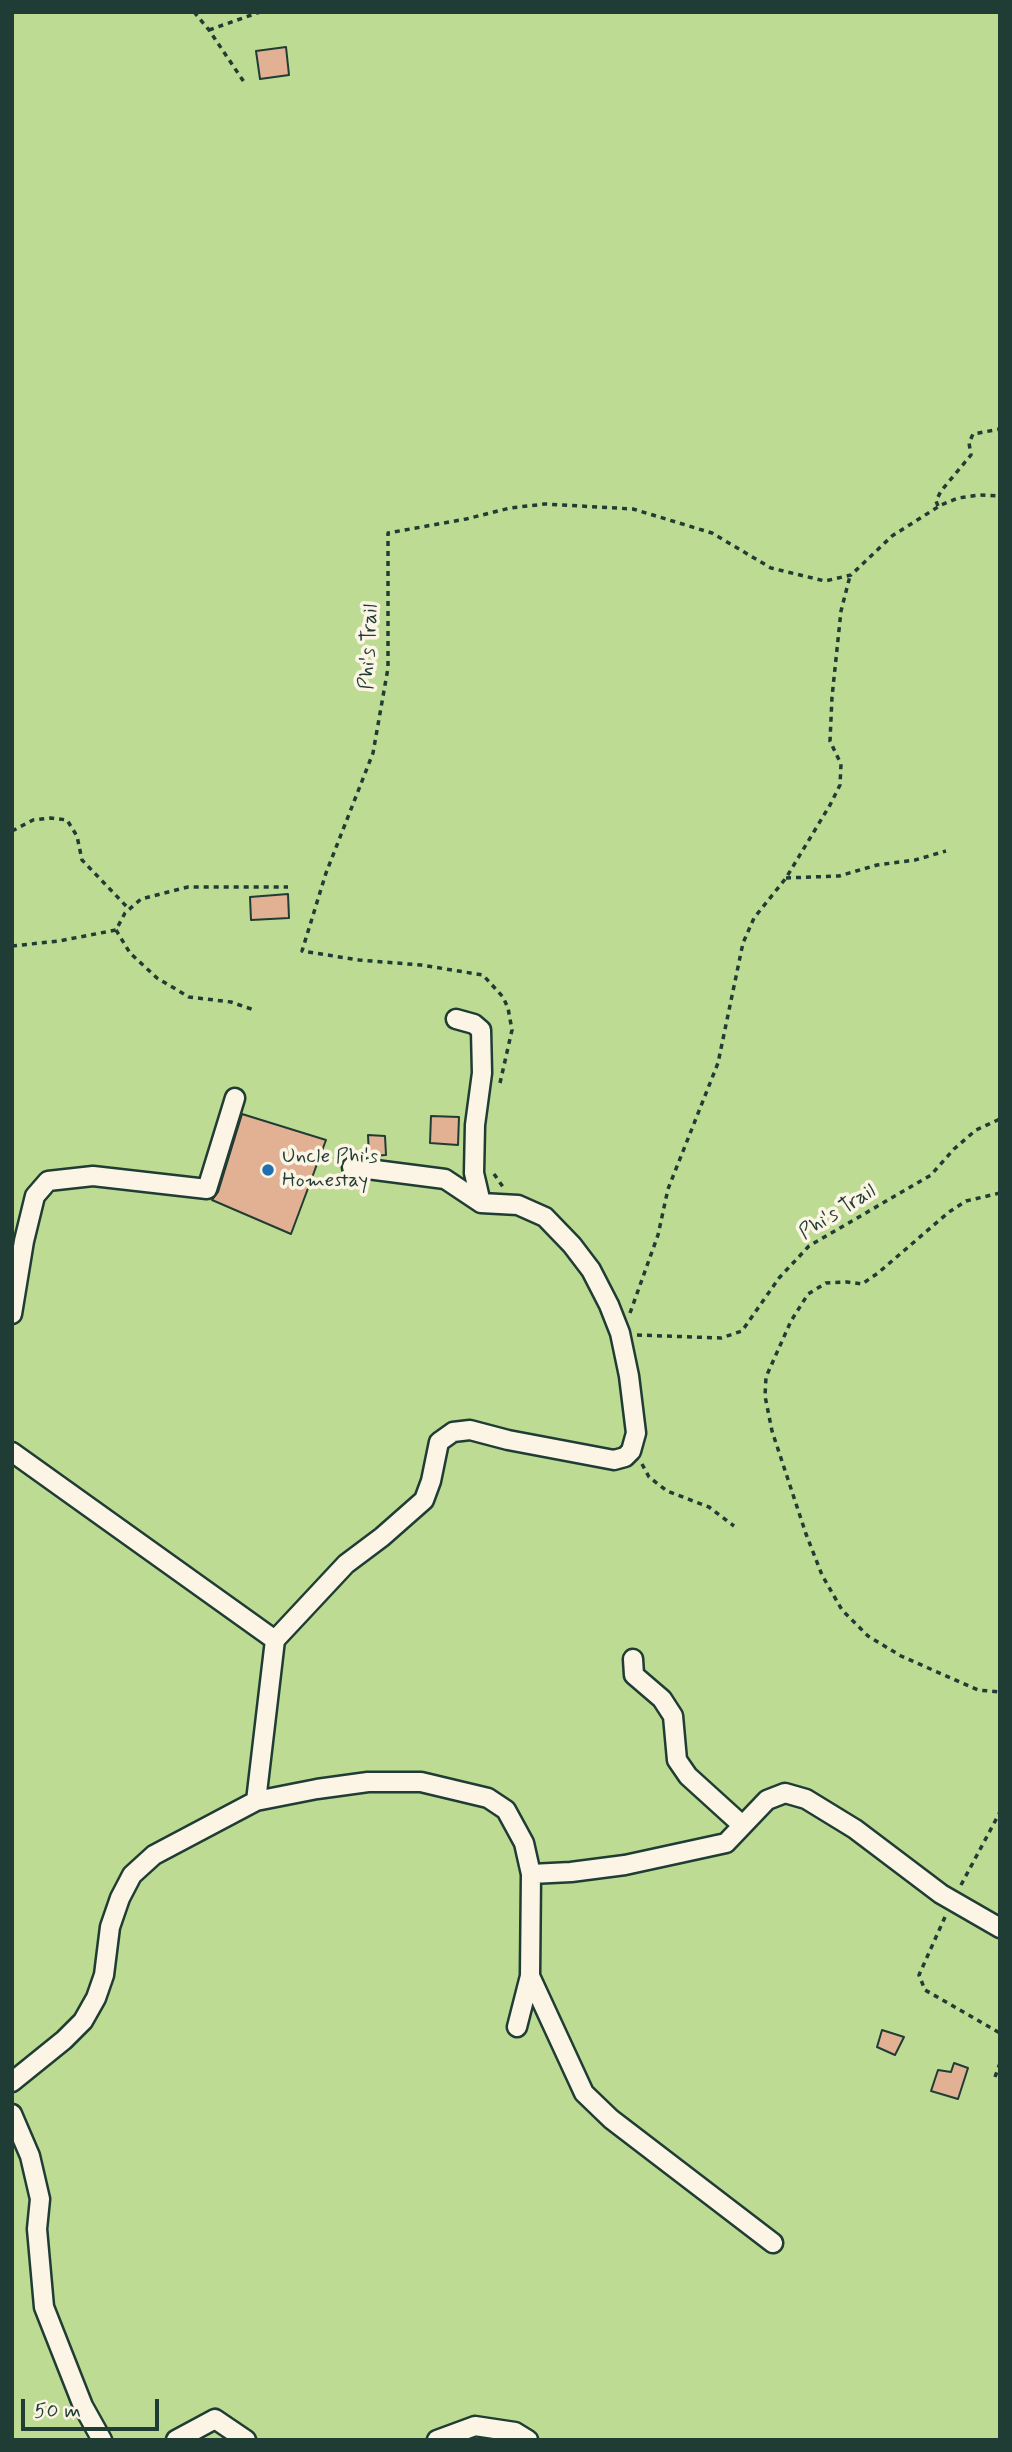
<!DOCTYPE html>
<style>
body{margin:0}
#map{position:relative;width:1012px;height:2452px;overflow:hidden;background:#fcf5e5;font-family:Mynerve,sans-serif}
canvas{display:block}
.frame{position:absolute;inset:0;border:14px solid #1f3d34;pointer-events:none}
.scale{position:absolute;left:21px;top:2399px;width:138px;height:32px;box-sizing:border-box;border:4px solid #1f3d34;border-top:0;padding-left:9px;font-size:21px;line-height:24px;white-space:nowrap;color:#1f3d34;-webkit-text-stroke:5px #fcf5e5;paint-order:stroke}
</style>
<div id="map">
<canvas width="1012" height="2452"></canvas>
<div class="frame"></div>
<div class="scale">50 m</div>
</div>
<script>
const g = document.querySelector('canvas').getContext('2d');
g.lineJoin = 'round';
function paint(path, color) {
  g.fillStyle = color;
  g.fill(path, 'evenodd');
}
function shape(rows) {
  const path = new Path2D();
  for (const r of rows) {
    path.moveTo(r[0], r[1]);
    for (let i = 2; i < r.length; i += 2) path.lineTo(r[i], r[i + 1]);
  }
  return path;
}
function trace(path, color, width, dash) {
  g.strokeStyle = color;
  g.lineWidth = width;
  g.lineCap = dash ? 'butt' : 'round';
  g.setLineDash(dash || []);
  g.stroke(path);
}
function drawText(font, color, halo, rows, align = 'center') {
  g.font = font + ' Mynerve,sans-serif';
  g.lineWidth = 7;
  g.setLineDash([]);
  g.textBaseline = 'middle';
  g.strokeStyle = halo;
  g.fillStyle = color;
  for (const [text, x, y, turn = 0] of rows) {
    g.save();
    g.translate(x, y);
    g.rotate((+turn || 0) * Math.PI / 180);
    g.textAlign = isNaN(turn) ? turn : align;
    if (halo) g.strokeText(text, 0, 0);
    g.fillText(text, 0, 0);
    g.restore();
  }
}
const green = shape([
 [12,12,1000,12,1000,2440,12,2440]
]);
const building = shape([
 [286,47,289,75,260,79,256,51,286,47],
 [288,894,289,918,251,920,250,897,288,894],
 [242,1114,326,1140,291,1234,212,1200,218,1192,242,1114],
 [431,1116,459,1117,458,1145,430,1143,431,1116],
 [368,1135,385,1136,386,1155,369,1156,368,1135],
 [882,2030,904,2037,895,2055,877,2047,882,2030],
 [954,2063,968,2068,958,2099,931,2091,938,2070,951,2072,954,2063]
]);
const path = shape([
 [194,12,209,30,246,85],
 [209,30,260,12],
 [938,506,936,501,941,491,971,455,969,443,973,434,1000,429],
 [12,831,33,820,51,818,67,820,77,836,82,860,129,909],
 [786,878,839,876,877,865,915,860,946,851],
 [116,930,130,953,157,978,189,997,231,1002,254,1010],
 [12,946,59,941,116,930,125,913,141,899,188,887,288,887],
 [500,1083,512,1030,508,1008,503,997,483,975,421,965,359,960,302,951,326,873,373,753,388,668,388,533,466,519,510,508,545,504,633,509,712,533,771,568,825,581,851,575,892,536,941,505,958,498,979,495,1000,496],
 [494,1174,503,1187],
 [1000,1193,966,1201,949,1212,878,1273,862,1284,847,1282,826,1283,808,1294,791,1321,766,1377,765,1396,772,1431,806,1534,822,1575,842,1610,868,1636,901,1656,978,1690,1000,1692],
 [630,1313,658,1235,668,1189,718,1063,743,943,754,918,786,878,830,805,840,785,841,764,830,741,832,697,841,611,850,576],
 [637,1335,721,1338,742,1331,779,1278,809,1246,931,1175,954,1149,976,1130,1000,1119],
 [642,1464,649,1477,667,1491,709,1507,734,1526],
 [961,1885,1000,1812],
 [945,1917,919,1975,925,1990,1000,2033],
 [995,2077,1000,2063]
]);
const street = shape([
 [456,1019,474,1024,481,1030,482,1073,475,1125,474,1173,481,1203],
 [12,1314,24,1241,35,1196,48,1181,93,1176,207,1189,235,1098],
 [12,1452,275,1640,256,1801],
 [275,1640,346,1564,382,1537,424,1500,431,1481,439,1442,453,1432,470,1430,508,1440,614,1460,625,1457,631,1451,636,1433,629,1376,620,1333,609,1305,591,1270,572,1245,545,1217,518,1205,481,1203,445,1179,352,1167],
 [633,1659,634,1675,662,1699,673,1716,677,1760,688,1776,742,1825],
 [531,1874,571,1872,625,1865,726,1843,767,1800,785,1793,806,1799,855,1829,941,1894,1000,1928],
 [530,1976,584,2093,611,2119,773,2243],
 [12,2082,64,2040,83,2021,96,1998,104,1975,110,1927,120,1898,132,1875,154,1855,256,1801,317,1789,368,1782,421,1782,488,1798,506,1810,524,1843,531,1874,530,1976,517,2027],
 [12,2114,30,2156,40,2199,37,2229,44,2307,83,2406,102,2440],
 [176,2440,215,2419,246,2440],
 [437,2440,475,2426,515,2432,528,2440]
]);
const markers = [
 [268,1170,7,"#1f6fb2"]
];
const streetNames = [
 ["Phi's Trail",370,647,-87],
 ["Phi's Trail",838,1213,-32]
];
const poiNames = [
 ["Uncle Phi's",282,1158],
 ["Homestay",282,1182]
];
paint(green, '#bddb93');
paint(building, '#e2b194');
trace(building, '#1f3d34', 2);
trace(street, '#1f3d34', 23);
trace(path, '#1f3d34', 3.5, [5, 5]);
trace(street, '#fcf5e5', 18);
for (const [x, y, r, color] of markers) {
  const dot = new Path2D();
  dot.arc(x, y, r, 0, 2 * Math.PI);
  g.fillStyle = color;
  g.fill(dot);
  trace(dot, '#fcf5e5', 2.5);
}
drawText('21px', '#1f3d34', '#fcf5e5', streetNames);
drawText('21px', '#1f3d34', '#fcf5e5', poiNames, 'left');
</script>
